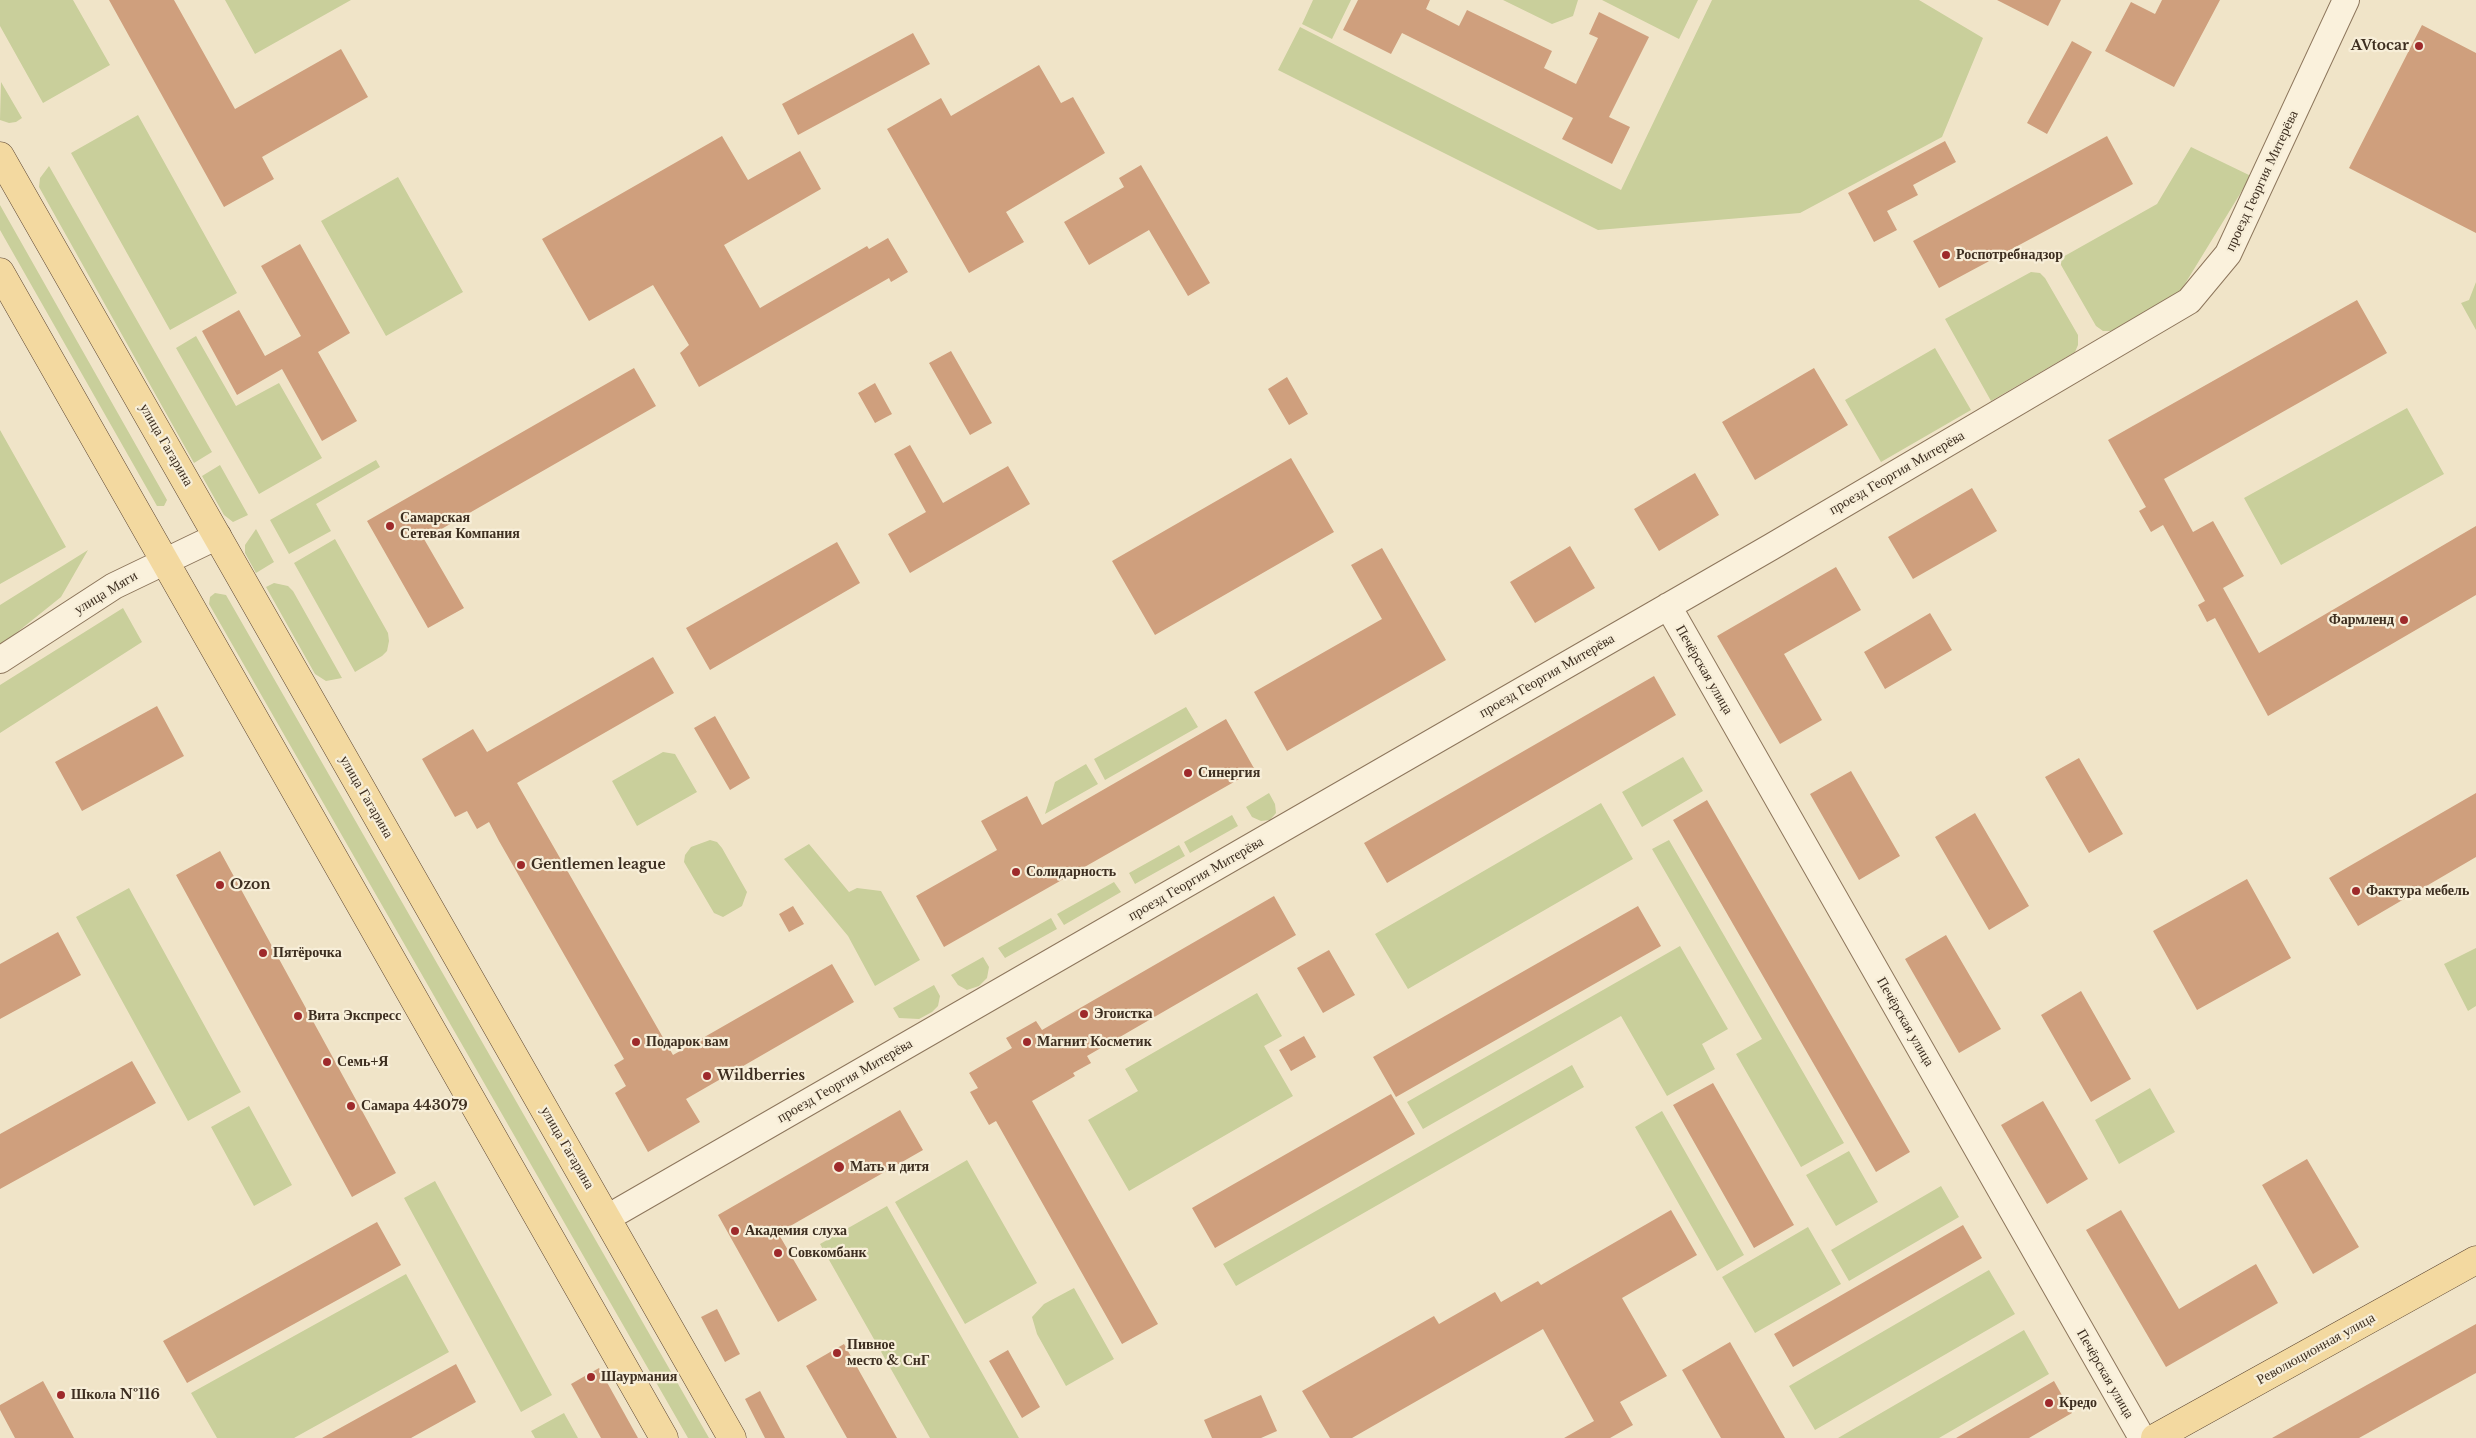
<!DOCTYPE html>
<meta charset="utf-8">
<style>
body{margin:0}
canvas{display:block;background:#f0e4c8}
</style>
<canvas width="2476" height="1438"></canvas>
<script>
const g = document.querySelector('canvas').getContext('2d');
g.lineJoin = 'round';
function paint(path, color) {
  g.fillStyle = color;
  g.fill(path, 'evenodd');
}
function shape(rows) {
  const path = new Path2D();
  for (const r of rows) {
    path.moveTo(r[0], r[1]);
    for (let i = 2; i < r.length; i += 2) path.lineTo(r[i], r[i + 1]);
  }
  return path;
}
function trace(path, color, width, dash) {
  g.strokeStyle = color;
  g.lineWidth = width;
  g.lineCap = dash ? 'butt' : 'round';
  g.setLineDash(dash || []);
  g.stroke(path);
}
function drawText(font, color, halo, rows, align = 'center') {
  g.font = font + ' "Libre Baskerville",serif';
  g.lineWidth = 4.5;
  g.setLineDash([]);
  g.textBaseline = 'middle';
  g.strokeStyle = halo;
  g.fillStyle = color;
  for (const [text, x, y, turn = 0] of rows) {
    g.save();
    g.translate(x, y);
    g.rotate((+turn || 0) * Math.PI / 180);
    g.textAlign = isNaN(turn) ? turn : align;
    if (halo) g.strokeText(text, 0, 0);
    g.fillText(text, 0, 0);
    g.restore();
  }
}
const green = shape([
 [0,0,73,0,110,65,43,103,0,26],
 [225,0,351,0,255,54],
 [1313,0,1351,0,1332,39,1302,24],
 [1503,0,1578,0,1573,16,1552,24],
 [1602,0,1698,0,1679,39],
 [1712,0,1919,0,1983,38,1942,137,1800,213,1598,230,1278,70,1300,27,1621,190],
 [1,82,22,118,16,122,9,123,0,120],
 [138,115,237,293,170,330,71,153],
 [2191,147,2251,176,2180,292,2111,331,2103,331,2096,326,2061,265,2061,258,2157,204],
 [49,166,212,452,194,463,39,187,40,178],
 [398,177,463,292,386,336,321,221],
 [0,205,167,500,164,506,157,506,0,230],
 [2031,272,2040,273,2045,278,2078,335,2078,345,2075,352,1991,401,1945,319],
 [2476,282,2476,330,2461,303,2469,300],
 [196,336,236,406,279,383,322,458,259,494,176,348],
 [1935,348,1971,410,1881,462,1845,400],
 [2407,408,2444,474,2281,565,2244,498],
 [0,430,66,547,0,584],
 [376,460,380,467,316,504,331,531,289,554,270,520],
 [220,465,248,515,233,522,224,515,202,476],
 [256,529,274,562,256,573,245,553,245,545],
 [335,539,388,633,389,641,387,651,382,656,355,672,294,563],
 [88,550,61,597,0,646,0,605],
 [274,583,288,586,293,591,342,678,326,681,315,674,266,587],
 [215,593,226,595,709,1438,688,1438,209,604,210,597],
 [123,608,142,642,0,733,0,685],
 [1186,707,1198,727,1105,780,1094,759],
 [663,752,675,754,697,792,637,826,612,781],
 [1683,757,1703,791,1642,827,1622,792],
 [1086,764,1098,784,1045,814,1055,782],
 [1269,793,1275,804,1276,813,1270,820,1261,821,1252,817,1246,807],
 [1601,803,1633,859,1408,989,1375,934],
 [1232,815,1238,826,1190,853,1184,842],
 [710,840,717,842,722,848,747,892,742,906,723,917,714,913,684,862,685,855,691,847],
 [1669,840,1844,1143,1801,1167,1736,1054,1762,1039,1652,849],
 [809,844,849,892,857,888,881,891,920,960,875,986,848,936,784,859],
 [1179,845,1185,856,1135,884,1129,873],
 [1114,882,1121,892,1064,925,1057,914],
 [129,888,241,1092,188,1121,76,917],
 [1051,918,1057,929,1005,958,998,948],
 [1680,946,1728,1029,1702,1044,1715,1069,1667,1096,1621,1016,1423,1129,1407,1102],
 [2476,948,2476,1006,2468,1011,2444,964],
 [983,957,989,967,987,978,979,986,967,990,958,985,951,975],
 [934,985,940,996,938,1006,932,1012,919,1019,899,1018,893,1008],
 [1257,993,1282,1036,1264,1046,1293,1096,1129,1191,1088,1120,1138,1091,1125,1069],
 [1572,1065,1584,1087,1236,1286,1223,1264],
 [2150,1088,2175,1132,2119,1164,2095,1120],
 [249,1106,292,1185,254,1206,211,1127],
 [1662,1111,1744,1255,1717,1271,1635,1127],
 [1849,1151,1878,1202,1836,1226,1806,1175],
 [967,1160,1037,1283,965,1324,895,1202],
 [435,1181,552,1395,521,1412,404,1198],
 [1941,1186,1959,1217,1849,1281,1831,1250],
 [887,1206,1019,1438,930,1438,820,1244],
 [1808,1227,1841,1284,1755,1333,1722,1277],
 [1989,1270,2015,1314,1815,1430,1789,1386],
 [406,1274,449,1352,294,1438,217,1438,191,1393],
 [1074,1288,1114,1359,1066,1386,1037,1334,1032,1317,1044,1304],
 [2024,1330,2049,1374,1939,1438,1838,1438],
 [564,1413,578,1438,535,1438,531,1431]
]);
const building = shape([
 [109,0,174,0,235,109,341,49,368,97,262,157,274,179,224,207],
 [1358,0,1430,0,1426,9,1459,26,1467,10,1552,51,1544,68,1576,84,1598,38,1589,34,1599,12,1649,37,1609,117,1630,127,1612,164,1562,139,1573,118,1402,33,1391,54,1343,30],
 [1997,0,2061,0,2048,26],
 [2162,0,2220,0,2174,87,2105,51,2131,2,2155,14],
 [2422,25,2476,53,2476,233,2349,168],
 [913,33,930,64,798,135,782,104],
 [2072,41,2092,52,2047,134,2027,123],
 [1039,65,1061,103,1073,97,1105,153,1006,212,1024,242,969,273,887,129,941,98,951,116],
 [722,136,748,180,800,151,821,189,724,245,760,308,867,246,869,249,888,238,908,272,891,282,889,278,699,387,680,353,689,345,653,285,589,321,542,239],
 [2107,136,2133,184,1939,288,1913,241],
 [1945,141,1956,162,1913,185,1918,195,1887,211,1897,230,1874,242,1848,193],
 [1141,165,1210,283,1188,296,1149,230,1089,265,1064,222,1124,187,1119,178],
 [300,244,350,333,318,352,357,421,322,441,282,369,237,395,202,331,239,310,265,356,301,336,261,266],
 [2357,300,2387,353,2164,479,2193,532,2213,521,2244,576,2223,588,2259,653,2476,526,2476,595,2268,716,2215,618,2207,622,2198,605,2205,601,2163,525,2151,532,2139,511,2146,507,2108,440],
 [951,351,992,423,970,435,929,363],
 [634,368,656,406,424,539,464,608,428,628,367,521],
 [1814,368,1848,425,1755,480,1722,422],
 [1287,377,1308,414,1289,425,1268,389],
 [875,383,892,414,875,423,858,393],
 [910,445,943,503,1008,466,1030,504,910,573,888,534,926,512,894,454],
 [1291,458,1334,532,1155,635,1112,561],
 [1695,473,1719,515,1659,551,1634,509],
 [1972,488,1997,531,1913,579,1888,537],
 [837,542,860,583,710,670,686,628],
 [1570,546,1595,588,1535,623,1510,582],
 [1382,548,1446,660,1287,751,1254,692,1382,619,1351,565],
 [1836,567,1861,610,1784,654,1822,720,1780,744,1717,636],
 [1930,613,1952,650,1885,689,1864,652],
 [653,657,674,693,517,783,673,1055,832,964,854,1002,686,1099,700,1122,648,1152,615,1093,626,1086,614,1065,624,1059,499,841,489,822,477,829,467,811,455,817,422,759,473,729,487,752],
 [1654,676,1676,715,1387,883,1364,843],
 [157,706,184,756,82,811,55,762],
 [715,716,750,778,730,790,694,728],
 [1226,719,1255,770,944,947,916,896,997,850,981,821,1027,796,1042,825],
 [2079,758,2123,834,2089,853,2045,777],
 [1851,771,1900,856,1859,880,1810,794],
 [2476,793,2476,857,2358,926,2329,878],
 [1707,800,1910,1152,1876,1172,1673,820],
 [1975,813,2029,906,1989,930,1935,837],
 [220,851,396,1173,352,1197,176,875],
 [2247,879,2291,958,2197,1010,2153,931],
 [1274,896,1296,935,1087,1056,1091,1063,1073,1073,1075,1076,1032,1101,1158,1324,1122,1344,996,1121,989,1125,970,1092,978,1088,969,1073,1012,1048,1006,1038,1036,1021,1042,1030],
 [793,906,804,924,789,932,779,914],
 [1638,906,1661,946,1396,1097,1373,1057],
 [58,932,81,975,0,1019,0,964],
 [1946,935,2001,1029,1959,1053,1905,959],
 [1329,950,1355,995,1323,1013,1297,968],
 [2081,991,2131,1079,2091,1102,2041,1015],
 [1304,1036,1316,1057,1291,1071,1279,1050],
 [132,1061,156,1103,0,1189,0,1134],
 [1713,1083,1794,1225,1754,1248,1673,1105],
 [1391,1094,1415,1134,1215,1248,1192,1208],
 [2043,1101,2088,1179,2047,1204,2001,1125],
 [900,1110,923,1150,778,1233,817,1300,778,1322,718,1215],
 [2307,1159,2359,1247,2313,1274,2262,1185],
 [1671,1210,1697,1255,1622,1298,1667,1376,1620,1402,1633,1425,1610,1438,1564,1438,1594,1421,1543,1329,1352,1438,1330,1438,1302,1391,1434,1316,1439,1324,1495,1292,1501,1302,1538,1281,1541,1285],
 [2121,1210,2179,1309,2256,1264,2278,1303,2166,1367,2086,1230],
 [377,1222,401,1265,187,1383,163,1341],
 [1963,1225,1982,1258,1793,1367,1774,1334],
 [717,1309,740,1354,725,1362,701,1317],
 [2476,1324,2476,1373,2359,1438,2272,1438],
 [1730,1342,1785,1438,1721,1438,1682,1370],
 [844,1344,897,1438,847,1438,806,1366],
 [1008,1350,1040,1407,1022,1418,989,1361],
 [456,1364,476,1402,411,1438,322,1438],
 [599,1368,638,1438,601,1438,571,1384],
 [43,1381,74,1438,15,1438,0,1410,0,1405],
 [2054,1381,2072,1413,2029,1438,1956,1438],
 [760,1391,785,1438,765,1438,745,1399],
 [1261,1395,1277,1431,1261,1438,1212,1438,1204,1420]
]);
const minor = shape([
 [1668,606,2142,1438],
 [0,660,114,586,218,536],
 [607,1218,1771,547,2189,301,2228,254,2346,0]
]);
const major = shape([
 [0,156,732,1438],
 [0,272,664,1438],
 [2155,1438,2476,1260]
]);
const markers = [
 [2419,46,5,"#9e2a2b"],
 [1946,255,5,"#9e2a2b"],
 [390,526,5,"#9e2a2b"],
 [2404,620,5,"#9e2a2b"],
 [1188,773,5,"#9e2a2b"],
 [521,865,5,"#9e2a2b"],
 [1016,872,5,"#9e2a2b"],
 [220,885,5,"#9e2a2b"],
 [2356,891,5,"#9e2a2b"],
 [263,953,5,"#9e2a2b"],
 [1084,1014,5,"#9e2a2b"],
 [298,1016,5,"#9e2a2b"],
 [636,1042,5,"#9e2a2b"],
 [1027,1042,5,"#9e2a2b"],
 [327,1062,5,"#9e2a2b"],
 [707,1076,5,"#9e2a2b"],
 [351,1106,5,"#9e2a2b"],
 [839,1167,6,"#9e2a2b"],
 [735,1231,5,"#9e2a2b"],
 [778,1253,5,"#9e2a2b"],
 [837,1353,5,"#9e2a2b"],
 [591,1377,5,"#9e2a2b"],
 [61,1395,5,"#9e2a2b"],
 [2049,1403,5,"#9e2a2b"]
];
const poiNames = [
 ["AVtocar",2409,46,"right"],
 ["Роспотребнадзор",1956,255],
 ["Самарская",400,518],
 ["Сетевая Компания",400,534],
 ["Фармленд",2394,620,"right"],
 ["Синергия",1198,773],
 ["Gentlemen league",531,865],
 ["Солидарность",1026,872],
 ["Ozon",230,885],
 ["Фактура мебель",2366,891],
 ["Пятёрочка",273,953],
 ["Эгоистка",1094,1014],
 ["Вита Экспресс",308,1016],
 ["Подарок вам",646,1042],
 ["Магнит Косметик",1037,1042],
 ["Семь+Я",337,1062],
 ["Wildberries",717,1076],
 ["Самара 443079",361,1106],
 ["Мать и дитя",850,1167],
 ["Академия слуха",745,1231],
 ["Совкомбанк",788,1253],
 ["Пивное",847,1345],
 ["место & СнГ",847,1361],
 ["Шаурмания",601,1377],
 ["Школа №116",71,1395],
 ["Кредо",2059,1403]
];
const streetNames = [
 ["проезд Георгия Митерёва",2262,181,-65],
 ["улица Гагарина",166,445,60],
 ["проезд Георгия Митерёва",1897,473,-30],
 ["улица Мяги",106,593,-31],
 ["Печёрская улица",1704,670,60],
 ["проезд Георгия Митерёва",1547,676,-30],
 ["улица Гагарина",366,797,60],
 ["проезд Георгия Митерёва",1196,879,-30],
 ["Печёрская улица",1905,1022,60],
 ["проезд Георгия Митерёва",845,1081,-30],
 ["улица Гагарина",567,1148,60],
 ["Революционная улица",2316,1349,-29],
 ["Печёрская улица",2105,1374,60]
];
paint(green, '#c9cf9b');
paint(building, '#cf9f7d');
trace(minor, '#8d765c', 28);
trace(major, '#5b4430', 29);
trace(minor, '#faf1dc', 26);
trace(major, '#f3d9a0', 28);
for (const [x, y, r, color] of markers) {
  const dot = new Path2D();
  dot.arc(x, y, r, 0, 2 * Math.PI);
  g.fillStyle = color;
  g.fill(dot);
  trace(dot, '#f7eed8', 2);
}
drawText('bold 14px', '#3d2e20', '#f7eed8', poiNames, 'left');
drawText('14px', '#3d2e20', '#f7eed8', streetNames);
</script>
